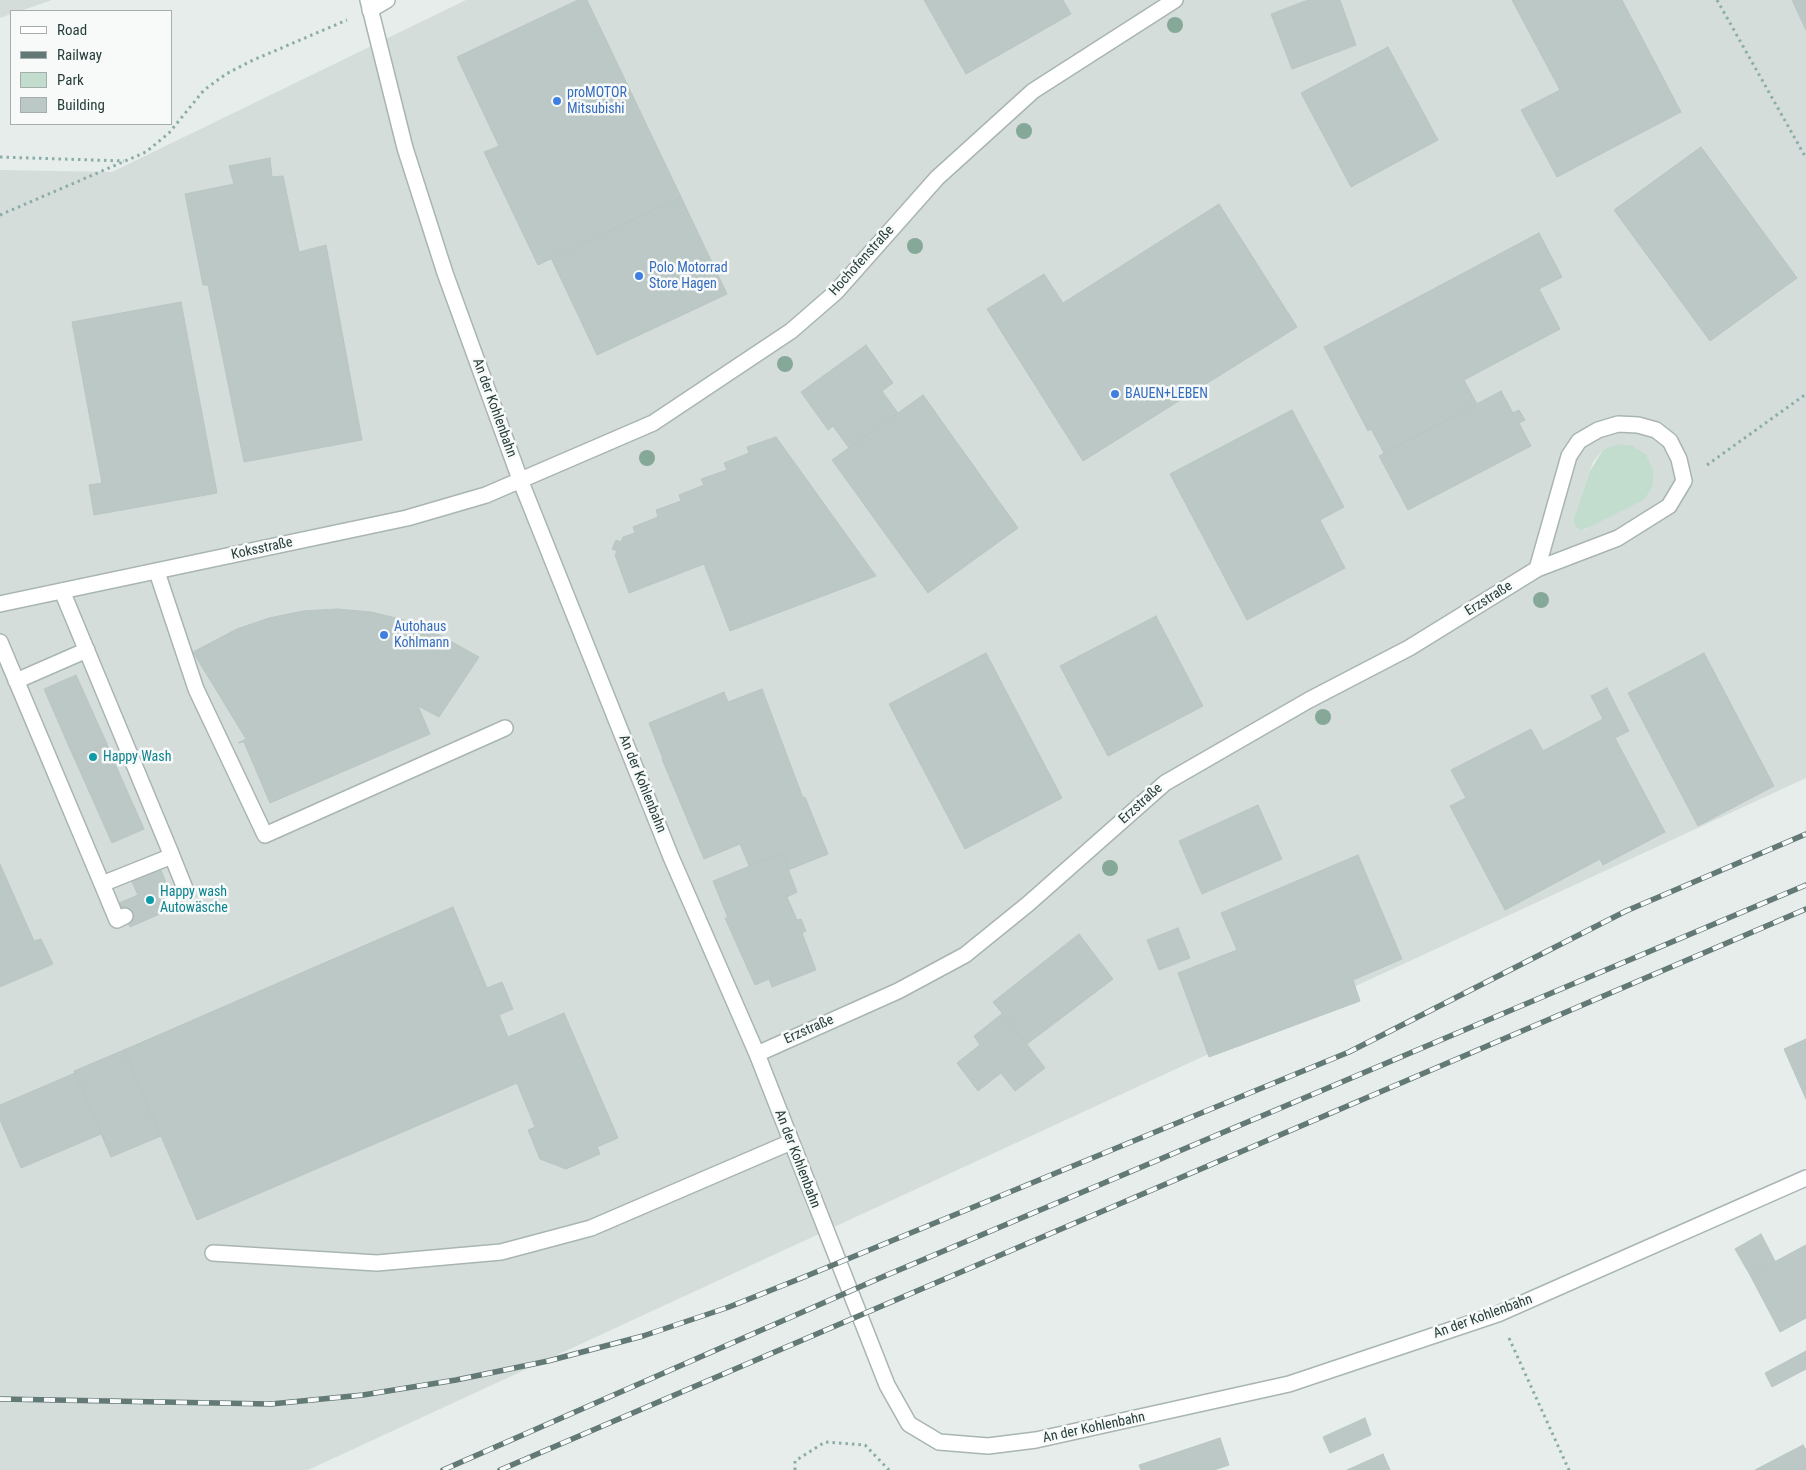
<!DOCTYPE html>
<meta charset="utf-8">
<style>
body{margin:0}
#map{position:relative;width:1806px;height:1470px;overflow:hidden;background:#e6edeb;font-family:"Roboto Condensed",sans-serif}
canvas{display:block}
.legend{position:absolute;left:10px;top:10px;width:162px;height:115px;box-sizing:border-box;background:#f7faf9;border:1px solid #a4afad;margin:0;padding:6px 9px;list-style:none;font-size:15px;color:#273e3b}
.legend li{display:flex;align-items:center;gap:10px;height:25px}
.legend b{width:25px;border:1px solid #a4afad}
</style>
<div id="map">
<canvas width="1806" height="1470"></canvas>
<ul class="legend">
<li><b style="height:6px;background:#fff"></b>Road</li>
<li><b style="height:6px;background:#627976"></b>Railway</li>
<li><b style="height:14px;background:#c2dccd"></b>Park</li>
<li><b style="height:14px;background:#bcc8c5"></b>Building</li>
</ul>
</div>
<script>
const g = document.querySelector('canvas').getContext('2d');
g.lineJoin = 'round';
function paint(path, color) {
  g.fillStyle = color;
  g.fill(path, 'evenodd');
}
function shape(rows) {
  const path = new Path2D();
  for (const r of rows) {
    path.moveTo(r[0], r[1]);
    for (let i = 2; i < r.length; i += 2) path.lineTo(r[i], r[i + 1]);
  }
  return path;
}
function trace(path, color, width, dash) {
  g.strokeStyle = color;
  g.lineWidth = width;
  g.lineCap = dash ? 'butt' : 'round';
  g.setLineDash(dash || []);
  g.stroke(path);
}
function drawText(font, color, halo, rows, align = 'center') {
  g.font = font + ' "Roboto Condensed",sans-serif';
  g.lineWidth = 5;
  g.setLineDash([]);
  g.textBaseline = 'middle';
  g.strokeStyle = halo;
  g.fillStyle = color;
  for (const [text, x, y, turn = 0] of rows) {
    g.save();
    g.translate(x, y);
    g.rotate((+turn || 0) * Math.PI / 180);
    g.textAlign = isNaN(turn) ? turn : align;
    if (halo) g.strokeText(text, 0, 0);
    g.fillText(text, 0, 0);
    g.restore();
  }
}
const built = shape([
 [0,0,52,0,20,11,11,11,11,14,0,18],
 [466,0,1806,0,1806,778,308,1470,0,1470,0,170,112,172],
 [1633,446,1646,454,1654,472,1653,480,1644,500,1584,530,1574,518,1593,462,1603,450]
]);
const green = shape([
 [1618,444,1633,446,1646,454,1654,472,1652,487,1644,500,1588,528,1580,530,1574,524,1574,518,1590,471,1603,450]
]);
const building = shape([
 [578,0,587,0,681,197,538,265,484,152,499,146,457,57,578,0],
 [924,0,1063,0,1071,14,966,74,924,0],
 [1308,0,1340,0,1356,45,1292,69,1271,14,1308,0],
 [1512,0,1622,0,1681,112,1557,177,1521,110,1560,90,1512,0],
 [1792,0,1806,0,1806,30,1792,0],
 [1388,47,1438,140,1351,187,1301,93,1388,47],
 [1701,147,1797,278,1710,341,1614,210,1701,147],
 [270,158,272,177,283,176,299,252,326,245,362,440,244,462,208,285,203,285,185,194,234,184,229,166,270,158],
 [681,197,727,294,597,355,551,258,681,197],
 [1219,204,1297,327,1083,461,987,309,1044,274,1063,303,1219,204],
 [1539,233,1562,277,1539,289,1560,329,1464,380,1477,404,1384,453,1371,429,1368,431,1324,347,1539,233],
 [181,302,217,493,94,515,89,485,102,483,72,322,181,302],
 [866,345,893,383,882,391,898,413,849,448,833,426,828,430,801,392,866,345],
 [1501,391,1513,413,1519,410,1525,420,1519,423,1531,446,1408,510,1379,456,1501,391],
 [923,395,1018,528,928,593,832,460,923,395],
 [1292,410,1344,507,1320,520,1345,568,1247,620,1170,474,1292,410],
 [776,437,876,576,730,631,704,564,629,593,615,555,617,551,612,549,616,540,621,542,623,537,635,533,633,527,658,517,656,510,681,501,679,495,704,485,701,479,727,470,724,463,749,453,747,447,776,437],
 [337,609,371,612,404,620,436,633,479,657,439,717,418,706,430,734,270,803,244,742,238,743,246,739,193,652,237,629,269,618,303,611,337,609],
 [1156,616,1203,706,1108,756,1060,666,1156,616],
 [986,653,1062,798,965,849,889,704,986,653],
 [1704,653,1774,786,1698,826,1628,693,1704,653],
 [76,675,107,744,74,758,44,689,76,675],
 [1607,688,1629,731,1615,738,1665,832,1603,865,1600,859,1505,910,1450,806,1466,798,1451,770,1531,729,1543,751,1603,719,1591,696,1607,688],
 [762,689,803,798,805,797,828,854,788,870,782,853,749,866,740,844,704,859,662,759,663,759,649,723,724,692,728,702,762,689],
 [107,744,112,757,80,771,74,758,107,744],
 [112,757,144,829,112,843,80,771,112,757],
 [1258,805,1282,859,1202,894,1179,841,1258,805],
 [782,853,797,892,787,897,797,920,801,919,806,931,802,933,816,970,772,987,769,979,755,985,725,918,728,918,713,881,782,853],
 [1358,855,1402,959,1353,980,1360,1001,1209,1057,1178,973,1237,950,1221,913,1358,855],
 [0,864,34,941,41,939,53,964,0,987,0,864],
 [160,868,176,907,130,927,119,903,138,895,131,880,160,868],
 [453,907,487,988,502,982,513,1009,499,1015,508,1037,564,1013,618,1138,597,1147,600,1154,566,1169,540,1159,528,1130,535,1127,517,1083,197,1220,124,1050,453,907],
 [1178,928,1190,958,1159,970,1147,940,1178,928],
 [1079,934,1113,979,1027,1044,993,1002,1079,934],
 [1003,1013,1045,1068,1015,1091,1001,1073,978,1091,957,1063,980,1045,974,1036,1003,1013],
 [1806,1039,1806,1099,1784,1049,1806,1039],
 [124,1050,161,1136,111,1157,74,1071,124,1050],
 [75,1073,101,1134,21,1168,0,1120,0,1105,75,1073],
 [1761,1234,1775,1261,1750,1275,1735,1249,1761,1234],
 [1806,1245,1806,1318,1780,1332,1750,1275,1806,1245],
 [1806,1351,1806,1369,1772,1387,1765,1373,1806,1351],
 [1365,1418,1371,1435,1330,1453,1323,1437,1365,1418],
 [1220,1438,1229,1465,1214,1470,1141,1470,1139,1465,1220,1438],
 [1803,1445,1806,1450,1806,1470,1755,1470,1803,1445],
 [1383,1454,1390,1470,1347,1470,1383,1454]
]);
const path = shape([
 [1717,0,1806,158],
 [0,157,124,161],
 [0,215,146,152,169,133,204,90,226,74,251,61,347,20],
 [1707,465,1806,394],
 [1509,1338,1569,1470],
 [795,1470,795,1461,825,1442,865,1445,889,1470]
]);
const service = shape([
 [370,10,387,0],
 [157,572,196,689,265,835,505,728],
 [0,642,102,884,172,856,62,591],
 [16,681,87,650],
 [172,856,186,891,172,897],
 [102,884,117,920,125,916],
 [213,1253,377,1263,501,1252,591,1228,791,1142]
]);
const minor = shape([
 [368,0,405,148,445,273,521,482,671,857,757,1054,887,1385,909,1424,939,1442,988,1446,1036,1440,1289,1384,1498,1314,1806,1178],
 [0,604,407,518,486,495,653,423,791,331,836,292,937,178,1033,91,1175,0],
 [757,1054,898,991,965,955,1028,904,1165,783,1309,700,1409,648,1537,569,1618,538,1669,506,1684,481,1679,459,1670,441,1656,430,1638,425,1618,424,1598,430,1579,441,1569,456,1537,569]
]);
const rail = shape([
 [0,1399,271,1404,363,1395,456,1380,548,1361,643,1336,729,1307,804,1277,1349,1052,1626,911,1806,834],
 [443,1470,880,1278,1806,885],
 [500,1470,1806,909]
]);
const trees = [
 [1175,25],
 [1024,131],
 [915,246],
 [785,364],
 [647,458],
 [1541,600],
 [1323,717],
 [1110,868]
];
const markers = [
 [557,101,5,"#3f7fe0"],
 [639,276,5,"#3f7fe0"],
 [1115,394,5,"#3f7fe0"],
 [384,635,5,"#3f7fe0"],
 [93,757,5,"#0f9aa8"],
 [150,900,5,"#0f9aa8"]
];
const shopNames = [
 ["proMOTOR",567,93],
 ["Mitsubishi",567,109],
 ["Polo Motorrad",649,268],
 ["Store Hagen",649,284],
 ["BAUEN+LEBEN",1125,394],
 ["Autohaus",394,627],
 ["Kohlmann",394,643]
];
const streetNames = [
 ["Hochofenstraße",862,261,-48],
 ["An der Kohlenbahn",494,408,70],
 ["Koksstraße",262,549,-12],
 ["Erzstraße",1489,599,-32],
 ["An der Kohlenbahn",642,784,68],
 ["Erzstraße",1141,804,-42],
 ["Erzstraße",809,1030,-24],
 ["An der Kohlenbahn",797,1159,69],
 ["An der Kohlenbahn",1483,1317,-20],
 ["An der Kohlenbahn",1094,1428,-12]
];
const cultureNames = [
 ["Happy Wash",103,757],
 ["Happy wash",160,892],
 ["Autowäsche",160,908]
];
paint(built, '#d5dddb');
paint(green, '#c2dccd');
paint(building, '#bcc8c5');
trace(building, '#b9c6c3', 1);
trace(service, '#a9b5b3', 18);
trace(minor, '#a9b5b3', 18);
trace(path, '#8bada7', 3, [2.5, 4]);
trace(service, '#fff', 15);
trace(minor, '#fff', 15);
trace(rail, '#627976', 5.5);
trace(rail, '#f7faf9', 4, [11]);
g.fillStyle = '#85a898';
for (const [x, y] of trees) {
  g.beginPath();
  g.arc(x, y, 8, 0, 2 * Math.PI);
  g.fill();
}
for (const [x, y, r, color] of markers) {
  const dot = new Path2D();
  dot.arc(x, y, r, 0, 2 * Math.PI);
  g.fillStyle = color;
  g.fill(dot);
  trace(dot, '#f7faf9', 2);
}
drawText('14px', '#366cbe', '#f7faf9', shopNames, 'left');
drawText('14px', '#273e3b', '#f7faf9', streetNames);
drawText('14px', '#0d838f', '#f7faf9', cultureNames, 'left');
</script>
